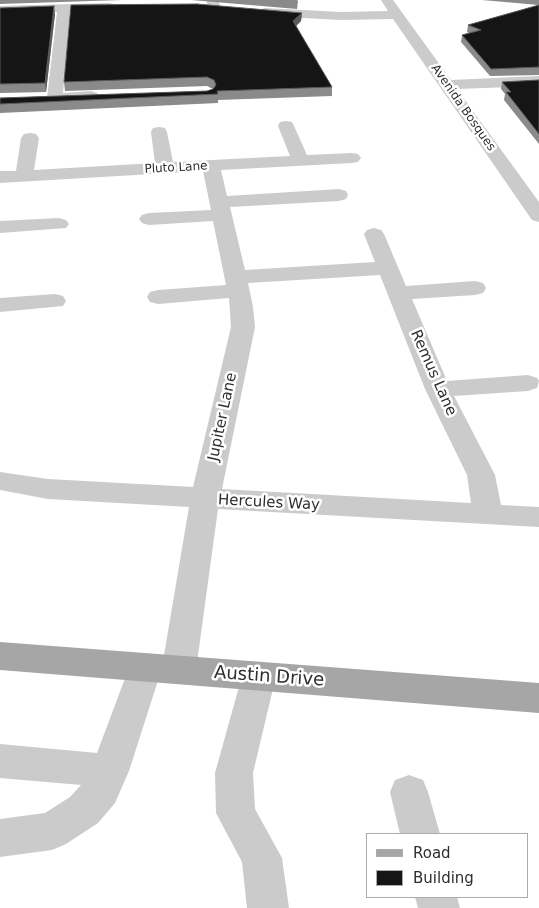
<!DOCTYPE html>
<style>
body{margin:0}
#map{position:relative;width:539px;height:908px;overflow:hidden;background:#fff;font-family:"DejaVu Sans",sans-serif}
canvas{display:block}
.legend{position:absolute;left:366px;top:833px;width:162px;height:65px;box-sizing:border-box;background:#fff;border:1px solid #ababab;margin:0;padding:6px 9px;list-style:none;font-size:15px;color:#2e2e2e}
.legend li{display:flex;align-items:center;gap:10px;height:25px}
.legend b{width:25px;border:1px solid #ababab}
</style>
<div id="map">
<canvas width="539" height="908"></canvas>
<ul class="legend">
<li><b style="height:6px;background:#a6a6a6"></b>Road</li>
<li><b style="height:14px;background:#151515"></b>Building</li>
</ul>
</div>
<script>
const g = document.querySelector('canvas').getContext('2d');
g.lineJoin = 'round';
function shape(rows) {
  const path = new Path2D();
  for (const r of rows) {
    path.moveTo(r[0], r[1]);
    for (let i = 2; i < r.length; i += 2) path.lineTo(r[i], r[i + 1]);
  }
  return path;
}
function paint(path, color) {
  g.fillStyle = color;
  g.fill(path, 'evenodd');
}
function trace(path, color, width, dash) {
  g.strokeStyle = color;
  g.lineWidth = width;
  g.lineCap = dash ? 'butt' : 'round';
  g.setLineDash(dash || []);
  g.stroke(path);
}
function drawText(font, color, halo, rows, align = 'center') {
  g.font = font + ' "DejaVu Sans",sans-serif';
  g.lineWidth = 5;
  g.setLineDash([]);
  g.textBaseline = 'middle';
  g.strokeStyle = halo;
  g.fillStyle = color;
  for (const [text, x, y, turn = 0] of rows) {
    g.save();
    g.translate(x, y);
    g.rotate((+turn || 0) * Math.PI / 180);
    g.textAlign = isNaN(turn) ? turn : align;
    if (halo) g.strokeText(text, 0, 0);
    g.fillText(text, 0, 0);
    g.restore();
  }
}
const minor = shape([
 [206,0,218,0,221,8,215,12,210,11,206,0],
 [381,0,393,0,451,80,539,76,539,86,457,89,539,202,539,222,532,220,393,19,341,20,264,16,258,12,264,8,341,12,388,11,381,0],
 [109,3,114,4,115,7,114,10,70,12,63,93,91,91,97,93,99,96,97,99,91,101,49,101,47,98,57,12,0,14,0,6,109,3],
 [286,121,292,122,294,126,307,155,352,153,358,154,361,158,358,162,352,163,221,170,227,196,339,189,346,191,348,195,346,199,339,201,230,207,245,270,375,262,364,234,367,230,374,228,381,230,384,234,406,286,475,281,483,283,486,288,483,293,475,295,412,299,447,381,528,375,537,378,539,381,537,388,528,391,454,396,495,475,501,505,539,507,539,527,218,509,196,670,191,680,179,684,167,680,162,668,129,771,115,803,98,823,66,844,52,850,0,857,0,819,45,813,70,797,81,785,0,778,0,744,97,753,133,657,145,653,157,657,162,667,189,507,48,499,0,490,0,472,48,479,193,487,231,327,229,298,158,304,150,302,147,297,150,292,158,290,226,285,213,221,149,225,142,223,139,219,142,215,149,213,211,210,203,171,0,183,0,171,16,171,21,138,24,134,30,133,36,134,39,138,34,170,155,163,151,132,153,128,159,127,165,128,167,132,173,162,290,156,278,126,280,122,286,121],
 [380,275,425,389,467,475,471,503,222,489,255,327,253,307,248,283,380,275],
 [59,218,66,220,69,224,66,228,0,233,0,221,59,218],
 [55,294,63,296,66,301,63,306,0,312,0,298,55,294],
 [259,662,271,666,276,676,253,773,255,809,282,858,289,908,247,908,242,862,216,813,215,773,242,676,247,666,259,662],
 [409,775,423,780,428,792,440,834,400,834,390,792,395,780,409,775],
 [415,897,457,897,460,908,418,908,415,897]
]);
const major = shape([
 [0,642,539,683,539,713,0,670,0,642]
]);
const wall = shape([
 [0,0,122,0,0,4],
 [191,0,297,0,298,1,297,9],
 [482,0,539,0,539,5],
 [539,5,539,75,490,76,461,42,462,35,469,33,467,32,468,25],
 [0,8,55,14,46,92,0,93],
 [302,13,301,21,296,26,332,87,332,96,218,100,218,103,0,113,0,98,207,91,213,89,207,86,65,91,64,82],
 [539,80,539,144,504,100,505,94,501,89,502,82]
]);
const shadedWall = shape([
 [54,6,55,14,46,92,45,83],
 [302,13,301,21,293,29,293,21]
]);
const building = shape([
 [197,4,302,13,293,21,332,87,217,91,218,94,0,104,0,98,207,91,213,89,216,85,214,80,207,77,64,82,71,5,197,4],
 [539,5,539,67,491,69,462,35,481,30,468,25,539,5],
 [54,6,45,83,0,84,0,8,54,6],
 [539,80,539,134,506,92,511,92,502,82,539,80]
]);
const farStreetnames = [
 ["Avenida Bosques",463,108,55],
 ["Pluto Lane",176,168,-3]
];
const streetNames = [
 ["Remus Lane",433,373,66],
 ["Jupiter Lane",223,417,-78],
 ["Hercules Way",269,503,3]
];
const nearStreetnames = [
 ["Austin Drive",269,677,4]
];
paint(minor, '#cbcbcb');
paint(major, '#a6a6a6');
paint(wall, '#8a8a8a');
paint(shadedWall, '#5b5b5b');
paint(building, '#151515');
trace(building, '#5b5b5b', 1);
drawText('12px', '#2e2e2e', '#fff', farStreetnames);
drawText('15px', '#2e2e2e', '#fff', streetNames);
drawText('18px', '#2e2e2e', '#fff', nearStreetnames);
</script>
